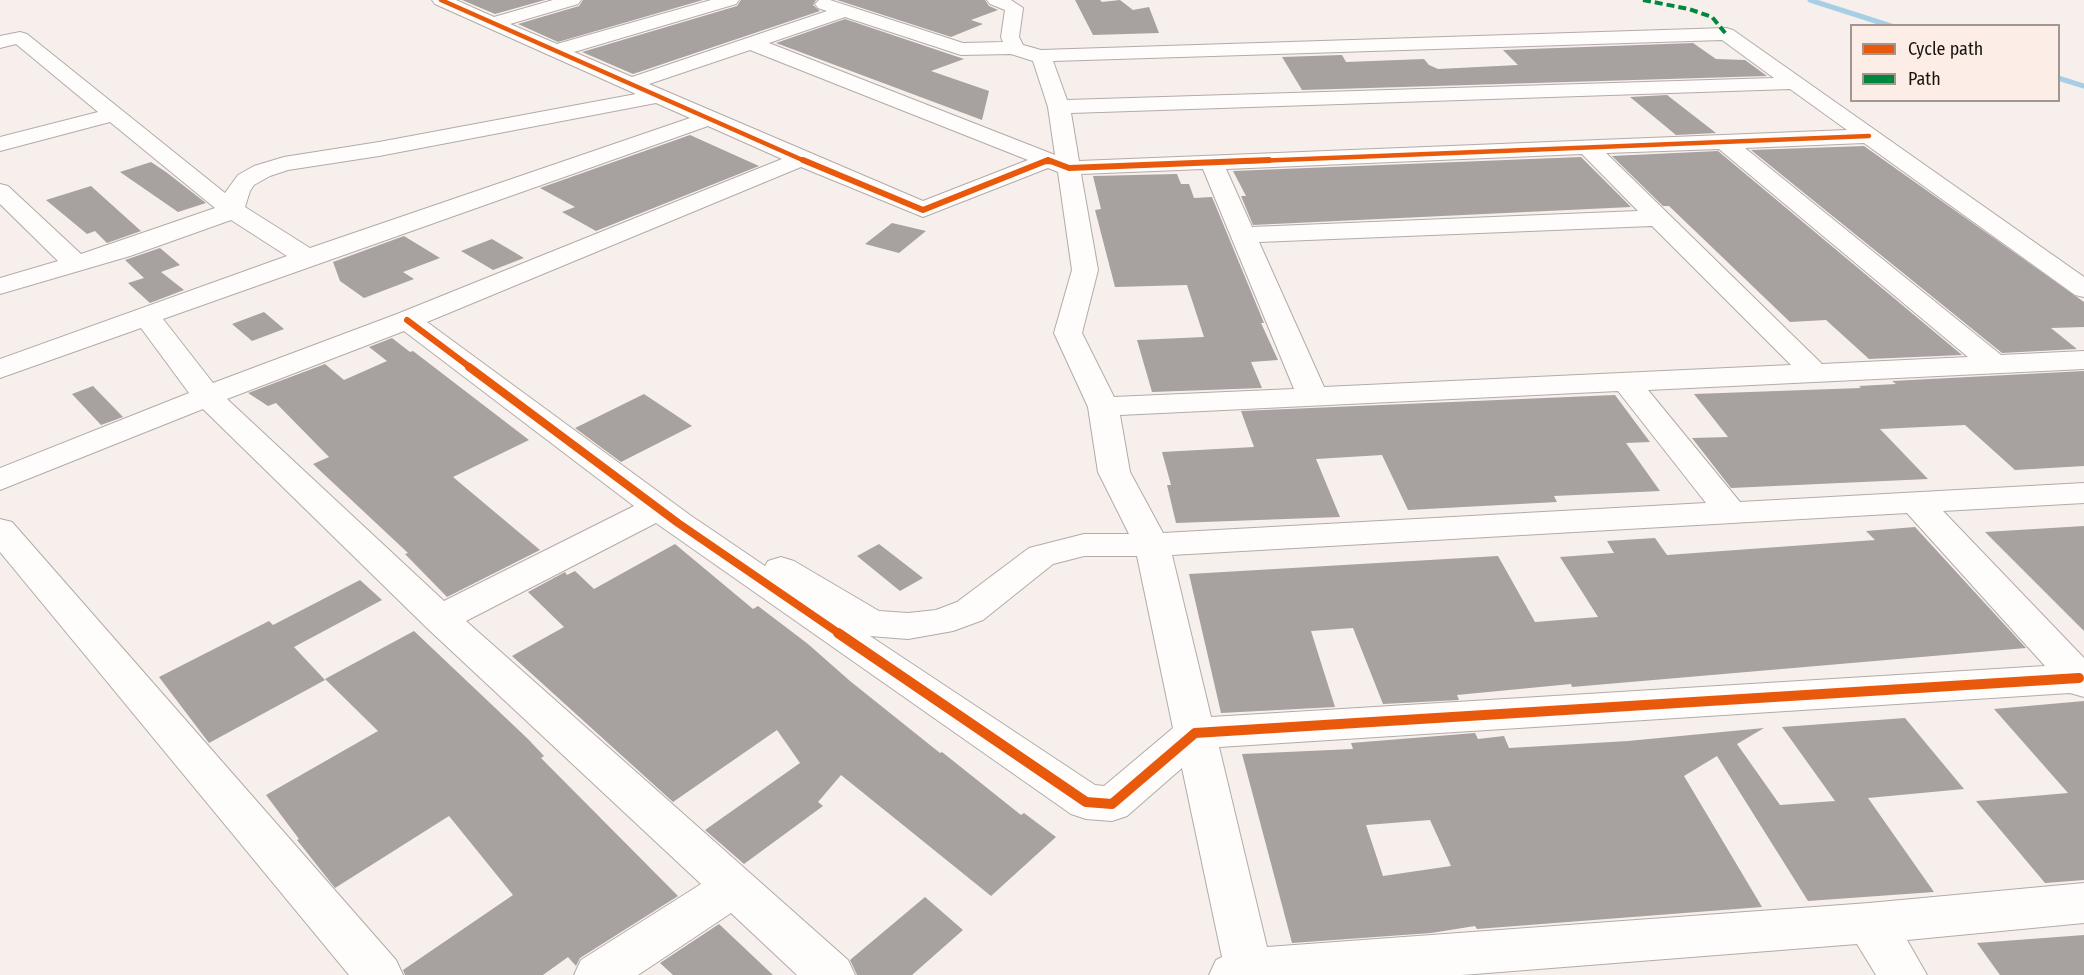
<!DOCTYPE html>
<style>
body{margin:0}
#map{position:relative;width:2084px;height:975px;overflow:hidden;background:#f7efeb;font-family:"Fira Sans Condensed",sans-serif}
canvas{display:block}
.legend{position:absolute;left:1850px;top:24px;width:210px;height:78px;box-sizing:border-box;background:#fcede6;border:2px solid #a19691;margin:0;padding:8px 10px;list-style:none;font-size:18px;color:#191411}
.legend li{display:flex;align-items:center;gap:12px;height:30px}
.legend b{width:30px;border:2px solid #a19691}
</style>
<div id="map">
<canvas width="2084" height="975"></canvas>
<ul class="legend">
<li><b style="height:8px;background:#e8590c"></b>Cycle path</li>
<li><b style="height:8px;background:#00873e"></b>Path</li>
</ul>
</div>
<script>
const g = document.querySelector('canvas').getContext('2d');
g.lineJoin = 'round';
function shape(rows) {
  const path = new Path2D();
  for (const r of rows) {
    path.moveTo(r[0], r[1]);
    for (let i = 2; i < r.length; i += 2) path.lineTo(r[i], r[i + 1]);
  }
  return path;
}
function trace(path, color, width, dash) {
  g.strokeStyle = color;
  g.lineWidth = width;
  g.lineCap = dash ? 'butt' : 'round';
  g.setLineDash(dash || []);
  g.stroke(path);
}
function paint(path, color) {
  g.fillStyle = color;
  g.fill(path, 'evenodd');
}
const stream = shape([
 [1810,0,1891,26],
 [2058,78,2084,86]
]);
const building = shape([
 [462,0,545,0,495,14],
 [583,0,703,0,558,42,518,24,579,6],
 [741,0,816,0,813,5,820,11,633,74,582,52,737,6],
 [837,0,985,0,989,6,998,10,971,20,983,24,951,37],
 [1075,0,1100,0,1102,2,1120,0,1133,10,1149,7,1159,33,1093,35],
 [845,19,964,59,931,71,989,91,982,120,776,43],
 [1693,43,1716,59,1745,60,1767,76,1302,90,1282,57,1342,55,1346,62,1424,59,1429,65,1438,69,1518,65,1503,50],
 [1667,95,1716,133,1676,135,1630,97],
 [690,135,759,166,596,231,562,212,575,207,540,188],
 [1864,146,2084,302,2084,327,2051,328,2077,349,2002,353,1751,150],
 [1718,151,1962,355,1869,359,1826,320,1790,322,1669,206,1663,206,1612,156],
 [1581,157,1631,207,1253,225,1241,196,1246,196,1233,171],
 [151,162,166,172,206,203,178,212,120,172],
 [1177,174,1181,184,1189,184,1194,198,1212,197,1264,323,1261,323,1278,360,1251,362,1262,388,1152,392,1137,340,1204,337,1187,285,1115,287,1095,210,1101,209,1093,176],
 [91,186,141,231,107,243,95,231,87,234,46,200],
 [892,223,926,231,899,253,865,244],
 [404,236,440,258,403,272,414,279,364,298,340,281,333,262],
 [492,239,524,258,493,270,461,251],
 [160,248,180,265,161,272,184,290,150,303,128,283,144,278,125,260],
 [264,312,284,329,252,341,232,324],
 [392,338,410,352,413,351,529,440,453,477,540,550,447,597,405,554,408,553,313,464,329,457,276,403,268,406,248,393,325,364,344,380,387,361,369,347],
 [2084,371,2084,466,2015,470,1965,425,1880,429,1928,479,1731,488,1692,438,1728,437,1694,394,1861,388,1859,386,1896,384,1892,381],
 [93,386,123,417,101,425,72,394],
 [644,394,692,426,621,462,575,428],
 [1615,395,1650,442,1626,443,1660,491,1554,496,1557,502,1408,510,1382,455,1316,459,1340,517,1176,523,1167,485,1171,485,1162,452,1254,447,1241,411],
 [2084,526,2084,631,1985,532],
 [1915,527,2026,648,1572,687,1571,684,1457,695,1459,700,1383,704,1353,628,1311,631,1335,707,1221,713,1189,574,1498,556,1535,622,1598,617,1560,557,1614,553,1607,541,1655,538,1667,555,1875,540,1866,531],
 [675,544,753,609,758,606,808,644,850,681,940,753,942,752,1021,815,1024,813,1056,837,991,896,841,775,818,802,823,806,744,864,705,830,800,763,777,730,673,802,512,656,564,627,528,592,565,572,567,575,575,571,594,589],
 [879,544,923,578,900,591,857,556],
 [360,580,382,600,294,647,325,680,209,743,159,677,269,621,273,625],
 [414,631,528,739,544,756,541,758,678,896,580,958,576,966,568,957,543,975,405,975,403,970,513,895,449,816,335,888,297,840,299,839,266,795,378,731,325,679],
 [2084,701,2084,880,2045,883,1976,801,2068,793,1994,709],
 [1905,718,1964,789,1868,798,1934,892,1808,901,1717,756,1684,776,1762,907,1477,929,1475,926,1431,933,1292,943,1242,754,1353,749,1351,743,1475,733,1478,739,1504,736,1509,748,1628,741,1764,728,1737,744,1780,805,1835,801,1782,727],
 [1430,820,1451,866,1383,876,1366,825],
 [925,897,963,930,912,975,857,975,850,960],
 [719,924,773,975,673,975,660,963],
 [2084,935,2084,975,2000,975,1977,943]
]);
const minor = shape([
 [432,0,456,0,494,17,553,0,581,0,578,4,510,24,557,44,711,0,739,0,736,4,574,52,632,77,827,11,818,8,815,4,819,0,830,0,963,43,1003,42,1001,37,1005,10,990,4,987,0,1011,0,1023,8,1019,37,1023,45,1041,50,1726,28,1733,30,2084,277,2084,297,2075,295,1864,143,1745,148,2001,355,2084,351,2084,369,1648,390,1740,502,2084,483,2084,503,1943,511,2084,658,2084,697,2070,693,1219,747,1267,947,1869,903,2084,883,2084,923,1907,940,1927,975,1876,975,1857,944,1462,975,1209,975,1216,960,1222,957,1182,768,1127,816,1112,821,1086,819,1071,814,656,523,466,621,848,960,855,975,797,975,731,913,638,975,574,975,581,960,701,884,427,628,203,409,0,490,0,468,189,393,141,328,0,378,0,359,287,256,231,220,130,256,0,294,0,278,58,261,0,204,0,184,8,186,81,254,215,208,110,122,0,151,0,137,98,112,16,44,0,48,0,36,20,32,27,34,225,193,238,175,254,166,284,157,379,142,636,94,435,4,432,0],
 [845,17,961,55,1011,54,1033,61,1048,107,1055,155,769,43,845,17],
 [1722,40,1774,78,1067,100,1053,61,1722,40],
 [750,50,1028,160,923,201,649,84,750,50],
 [1790,89,1847,130,1079,161,1071,113,1790,89],
 [656,103,690,118,310,248,245,207,250,191,254,185,270,176,288,170,379,156,656,103],
 [708,126,782,159,397,314,213,383,163,319,708,126],
 [1719,149,1968,357,1822,364,1606,153,1719,149],
 [1582,154,1638,211,1252,227,1226,169,1582,154],
 [801,167,923,217,1048,168,1058,172,1072,270,1054,333,1088,407,1098,472,1129,534,1084,534,1029,548,957,602,936,610,908,613,879,611,794,561,781,557,768,561,765,566,690,515,427,322,801,167],
 [1203,169,1294,389,1114,397,1082,333,1098,270,1081,174,1203,169],
 [1652,226,1791,365,1324,387,1259,242,1652,226],
 [404,331,634,506,444,601,227,399,404,331],
 [1618,391,1706,503,1163,533,1130,472,1120,415,1618,391],
 [1907,513,2045,666,1211,717,1172,555,1907,513],
 [1084,556,1137,556,1173,728,1104,786,1095,785,870,636,908,639,953,631,983,620,1053,564,1084,556],
 [0,519,12,522,396,960,403,975,349,975,0,552,0,519]
]);
const quiet = shape([
 [1643,0,1689,9,1712,17,1726,34]
]);
const cyclewayFar3 = shape([
 [441,0,807,162],
 [1044,162,1052,162],
 [1231,162,1869,136]
]);
const cyclewayFar2 = shape([
 [803,160,923,210,1048,160],
 [1048,160,1069,168,1269,160],
 [407,320,471,368]
]);
const cyclewayFar1 = shape([
 [469,367,678,523,840,634]
]);
const cycleway = shape([
 [838,633,1086,802,1112,804,1195,733,2079,678]
]);
trace(stream, '#a6cfe6', 5);
paint(building, '#a7a19f');
trace(minor, '#b2aba8', 2);
paint(minor, '#fefdfc');
trace(quiet, '#00873e', 4, [8, 4]);
trace(cyclewayFar3, '#e8590c', 4.5);
trace(cyclewayFar2, '#e8590c', 6);
trace(cyclewayFar1, '#e8590c', 8);
trace(cycleway, '#e8590c', 10);
</script>
